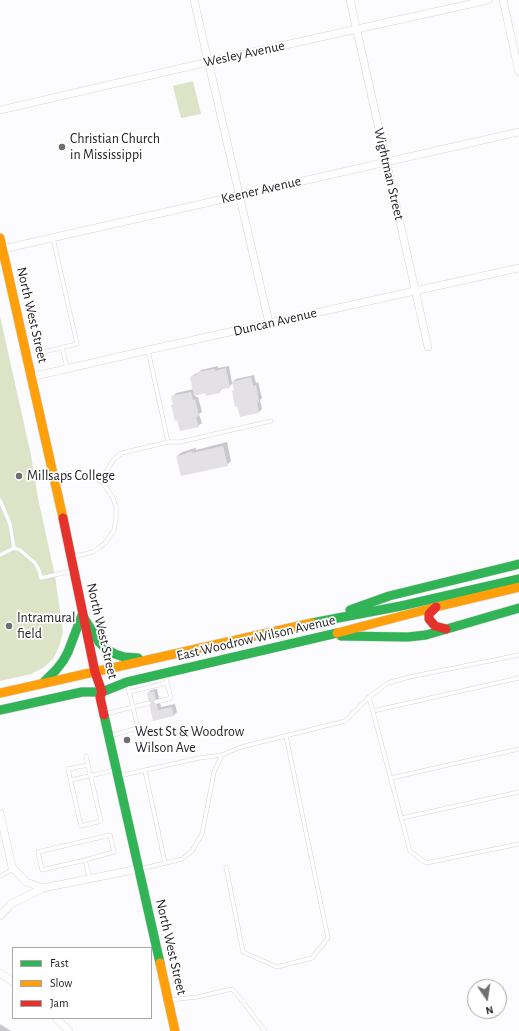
<!DOCTYPE html>
<style>
body{margin:0}
#map{position:relative;width:519px;height:1031px;overflow:hidden;background:#fcfbfd;font-family:"Alegreya Sans",sans-serif}
canvas{display:block}
.legend{position:absolute;left:12px;top:947px;width:140px;height:72px;box-sizing:border-box;background:#fff;border:1px solid #a7a6a7;margin:0;padding:5px 7px;list-style:none;font-size:12px;color:#222124}
.legend li{display:flex;align-items:center;gap:8px;height:20px}
.legend b{width:20px;border:1px solid #a7a6a7}
.north{position:absolute;left:467px;top:979px;width:40px;height:40px;box-sizing:border-box;background:#fff;border:1px solid #a7a6a7;border-radius:50%;rotate:167deg;font-size:11px;font-weight:700;line-height:16px;text-align:center;color:#222124}
.north::after{content:'';display:block;margin:auto;width:14px;height:18px;background:#6e6d70;clip-path:polygon(50% 0,100% 100%,50% 72%,0 100%)}
</style>
<div id="map">
<canvas width="519" height="1031"></canvas>
<ul class="legend">
<li><b style="height:5px;background:#30b455"></b>Fast</li>
<li><b style="height:5px;background:#ff9f0a"></b>Slow</li>
<li><b style="height:5px;background:#e5322d"></b>Jam</li>
</ul>
<div class="north">N</div>
</div>
<script>
const g = document.querySelector('canvas').getContext('2d');
g.lineJoin = 'round';
function paint(path, color) {
  g.fillStyle = color;
  g.fill(path, 'evenodd');
}
function shape(rows) {
  const path = new Path2D();
  for (const r of rows) {
    path.moveTo(r[0], r[1]);
    for (let i = 2; i < r.length; i += 2) path.lineTo(r[i], r[i + 1]);
  }
  return path;
}
function trace(path, color, width, dash) {
  g.strokeStyle = color;
  g.lineWidth = width;
  g.lineCap = dash ? 'butt' : 'round';
  g.setLineDash(dash || []);
  g.stroke(path);
}
function drawText(font, color, halo, rows, align = 'center') {
  g.font = font + ' "Alegreya Sans",sans-serif';
  g.lineWidth = 3.5;
  g.setLineDash([]);
  g.textBaseline = 'middle';
  g.strokeStyle = halo;
  g.fillStyle = color;
  for (const [text, x, y, turn = 0] of rows) {
    g.save();
    g.translate(x, y);
    g.rotate((+turn || 0) * Math.PI / 180);
    g.textAlign = isNaN(turn) ? turn : align;
    if (halo) g.strokeText(text, 0, 0);
    g.fillText(text, 0, 0);
    g.restore();
  }
}
const green = shape([
 [193,81,201,114,181,118,173,86],
 [0,316,31,455,38,498,55,576,63,632,59,647,53,659,43,668,31,674,0,681]
]);
const shadow = shape([
 [218,366,218,368,229,366,232,383,236,379,254,375,256,383,258,382,262,398,260,400,262,409,259,412,235,390,233,383,229,387,222,389,219,392,206,392,195,395,196,397,198,397,202,412,199,414,202,423,198,426,173,405,174,404,173,396,176,393,194,389,191,377,195,374,198,373,201,370],
 [227,442,231,461,227,465,177,456,182,452,189,450,191,449,196,448,196,450],
 [157,689,161,707,175,704,177,712,174,715,154,720,148,693,151,690],
 [0,1024,11,1031,0,1031]
]);
const building = shape([
 [226,368,230,388,219,390,220,393,206,396,205,393,194,396,190,377,197,375,197,372,215,369,215,371],
 [251,377,253,386,256,385,259,402,257,402,259,413,240,417,237,406,235,407,232,391,234,390,232,382],
 [191,392,193,400,195,399,199,416,196,417,199,427,180,431,177,420,175,421,171,405,173,405,171,396],
 [223,446,228,466,181,476,176,456,186,454,186,453,192,451,192,453],
 [154,691,158,710,172,707,174,716,153,721,147,693]
]);
const lane = shape([
 [62,347,67,368],
 [148,350,168,442],
 [43,352,77,344,53,238],
 [55,476,70,473,80,473,94,478,102,482,105,486,113,498,116,507,116,519,114,530,110,536,105,543,99,548,93,552,72,557],
 [100,481,114,459,122,453,168,442,180,442,271,421],
 [0,500,10,524,14,548,0,555],
 [14,548,20,550,35,563,39,570,41,578,72,571],
 [129,692,167,683],
 [369,697,410,851,426,863,519,844],
 [156,702,171,698,165,675],
 [373,711,519,678],
 [105,714,149,703],
 [109,736,138,728,127,683],
 [86,756,101,821,81,826,68,769,88,765],
 [145,771,165,863],
 [119,776,199,758,222,755],
 [391,778,519,749],
 [71,780,115,770],
 [402,818,519,792],
 [85,860,42,870,38,852,110,835,114,852,85,860,90,879],
 [226,867,243,952,277,967,312,958,328,938,286,736],
 [140,869,182,859,192,851,202,834,214,772,222,755,241,747,345,721,369,697,388,683,409,677,519,655],
 [0,876,14,869],
 [169,1000,197,997,232,989,244,1003,265,1031]
]);
const street = shape([
 [194,0,269,323],
 [350,0,428,347],
 [503,0,519,72],
 [0,110,208,62,488,0],
 [3,249,519,132],
 [31,377,148,350,519,268],
 [0,813,12,867,26,882,43,888,138,869],
 [0,916,11,904,43,888],
 [0,973,13,982],
 [56,1018,69,1031]
]);
const fast = shape([
 [350,610,389,596,519,564],
 [82,615,99,642,106,649,115,654,124,657,138,658],
 [312,623,401,606,519,579],
 [341,636,408,637,426,635,519,608],
 [43,683,56,670,63,661,68,652,82,615],
 [0,710,82,692,102,692,127,682,337,633],
 [104,715,160,963]
]);
const slow = shape([
 [0,238,63,518],
 [337,633,436,607,519,587],
 [0,693,312,623],
 [160,963,175,1031]
]);
const jam = shape([
 [63,518,95,672,102,692,100,697,104,715],
 [436,607,429,614,429,619,435,626,446,629]
]);
const markers = [
 [62,147,4,"#6e6d70"],
 [19,476,4,"#6e6d70"],
 [9,626,4,"#6e6d70"],
 [127,740,4,"#6e6d70"]
];
const streetNames = [
 ["Wesley Avenue",244,54,-12],
 ["Wightman Street",389,174,77],
 ["Keener Avenue",261,190,-13],
 ["North West Street",32,315,77],
 ["Duncan Avenue",275,322,-13],
 ["North West Street",102,631,77],
 ["East Woodrow Wilson Avenue",256,638,-13],
 ["North West Street",171,947,77]
];
const poiNames = [
 ["Christian Church",70,139],
 ["in Mississippi",70,155],
 ["Millsaps College",27,476],
 ["Intramural",17,618],
 ["field",17,634],
 ["West St & Woodrow",135,732],
 ["Wilson Ave",135,748]
];
paint(green, '#dde3c6');
paint(shadow, '#0003');
paint(building, '#e3e1e3');
trace(lane, '#d7d6d8', 4.5);
trace(street, '#d7d6d8', 8);
trace(fast, '#d7d6d8', 10);
trace(slow, '#d7d6d8', 10);
trace(jam, '#d7d6d8', 10);
trace(lane, '#fffeff', 3.5);
trace(street, '#fffeff', 7);
trace(fast, '#30b455', 9);
trace(slow, '#ff9f0a', 9);
trace(jam, '#e5322d', 9);
for (const [x, y, r, color] of markers) {
  const dot = new Path2D();
  dot.arc(x, y, r, 0, 2 * Math.PI);
  g.fillStyle = color;
  g.fill(dot);
  trace(dot, '#fff', 1.5);
}
drawText('14px', '#222124', '#fff', streetNames);
drawText('14px', '#222124', '#fff', poiNames, 'left');
</script>
